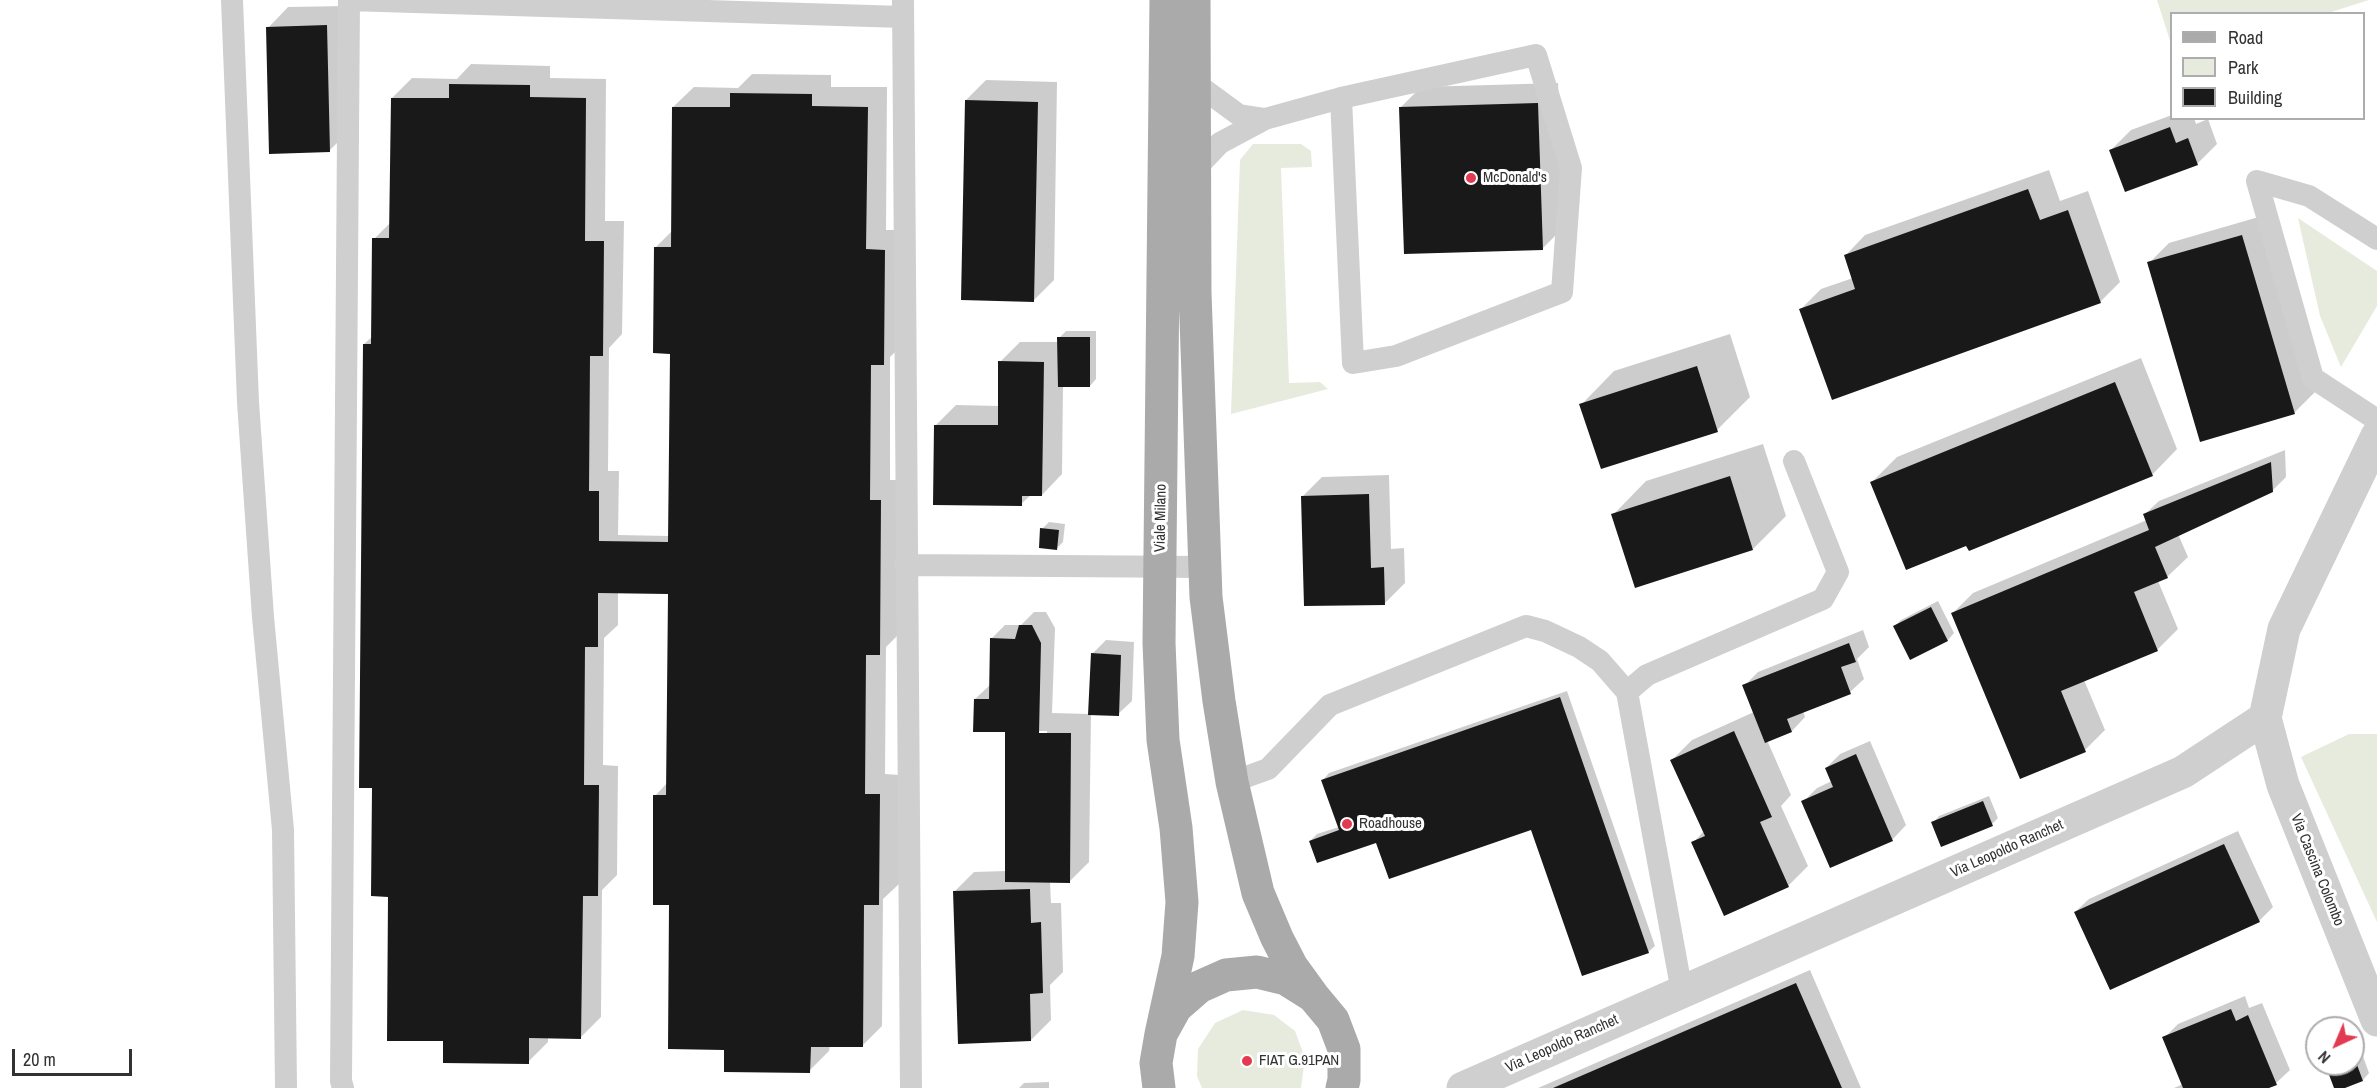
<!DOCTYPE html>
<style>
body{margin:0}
#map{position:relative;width:2377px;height:1088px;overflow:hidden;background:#fff;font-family:"Archivo Narrow",sans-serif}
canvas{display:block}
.legend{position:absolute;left:2170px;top:12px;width:195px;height:108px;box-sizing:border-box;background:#fff;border:2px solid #adadad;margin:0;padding:8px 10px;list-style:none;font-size:18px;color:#323232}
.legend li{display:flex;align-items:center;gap:12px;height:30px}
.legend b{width:30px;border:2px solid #adadad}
.north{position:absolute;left:2305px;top:1016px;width:60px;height:60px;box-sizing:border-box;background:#fff;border:2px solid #adadad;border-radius:50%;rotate:224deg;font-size:16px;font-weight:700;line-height:24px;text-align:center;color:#323232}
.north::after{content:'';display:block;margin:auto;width:21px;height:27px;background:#e23a51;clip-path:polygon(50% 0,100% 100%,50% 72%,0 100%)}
.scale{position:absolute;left:12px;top:1049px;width:120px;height:27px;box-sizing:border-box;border:3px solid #323232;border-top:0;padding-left:8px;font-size:18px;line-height:21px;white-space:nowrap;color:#323232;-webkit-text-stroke:4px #fff;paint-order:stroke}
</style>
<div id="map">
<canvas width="2377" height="1088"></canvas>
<ul class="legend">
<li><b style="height:8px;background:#aaa"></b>Road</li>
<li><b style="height:16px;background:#e6ebde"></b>Park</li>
<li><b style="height:16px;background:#191919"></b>Building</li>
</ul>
<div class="north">N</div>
<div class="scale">20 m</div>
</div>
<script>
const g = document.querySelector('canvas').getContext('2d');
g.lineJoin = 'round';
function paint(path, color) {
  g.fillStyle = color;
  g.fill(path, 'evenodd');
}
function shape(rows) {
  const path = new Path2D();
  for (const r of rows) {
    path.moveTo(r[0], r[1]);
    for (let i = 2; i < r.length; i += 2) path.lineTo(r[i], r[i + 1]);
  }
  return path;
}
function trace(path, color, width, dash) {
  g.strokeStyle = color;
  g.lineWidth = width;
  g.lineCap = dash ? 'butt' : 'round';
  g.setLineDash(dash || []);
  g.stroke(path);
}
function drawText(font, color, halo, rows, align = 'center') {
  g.font = font + ' "Archivo Narrow",sans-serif';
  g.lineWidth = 6;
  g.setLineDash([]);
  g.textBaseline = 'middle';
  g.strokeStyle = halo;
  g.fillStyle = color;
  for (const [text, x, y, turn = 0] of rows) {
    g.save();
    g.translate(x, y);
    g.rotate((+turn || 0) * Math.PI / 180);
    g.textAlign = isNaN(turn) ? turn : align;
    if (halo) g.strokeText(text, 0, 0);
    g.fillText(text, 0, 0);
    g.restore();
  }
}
const green = shape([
 [2157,0,2369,0,2328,13,2172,14,2171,44],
 [1253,144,1301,144,1311,151,1312,167,1281,168,1289,383,1320,382,1328,389,1231,414,1240,160],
 [2298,218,2377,271,2377,306,2341,367,2320,316],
 [2349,734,2377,734,2377,922,2301,757],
 [1243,1010,1274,1015,1295,1031,1305,1058,1301,1088,1202,1088,1197,1076,1198,1049,1215,1023]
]);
const shadow = shape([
 [347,6,350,130,330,150,268,28,288,7],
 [471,64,550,66,550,78,606,79,605,221,624,221,622,334,609,348,608,471,619,471,618,535,669,536,671,352,655,248,672,231,673,107,694,87,738,88,752,74,831,75,831,87,887,87,886,230,905,230,904,343,890,357,890,480,900,480,899,634,886,647,885,774,900,775,899,884,883,899,882,1026,862,1046,830,1045,829,1051,809,1071,726,1049,671,904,655,796,667,783,669,592,618,592,618,625,604,638,603,765,618,766,617,875,602,890,601,1017,581,1037,548,1037,548,1042,528,1062,444,1040,389,895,373,787,364,344,373,336,374,239,391,222,392,98,412,78,457,79],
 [986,80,1057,82,1054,280,1034,300,966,100],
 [1558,83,1563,228,1543,248,1401,107,1421,87],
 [2172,115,2172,118,2194,118,2196,124,2208,119,2217,144,2197,164,2111,150,2131,130],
 [2049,170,2060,201,2088,191,2120,282,2100,302,1801,309,1821,289,1853,278,1845,256,1865,235],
 [2262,216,2315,392,2295,412,2201,440,2149,263,2169,243],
 [1066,331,1096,331,1096,379,1090,386,1063,386,1062,474,1042,495,1031,495,1021,504,936,425,956,405,1000,406,1000,362,1020,342,1059,342,1059,338],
 [1730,334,1750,397,1717,430,1581,405,1614,371],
 [2141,358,2177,449,2152,475,1967,544,1871,483,1897,457],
 [1763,444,1786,516,1753,549,1613,515,1646,481],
 [2285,450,2286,477,2272,491,2178,534,2188,557,2167,577,2158,581,2178,629,2158,649,2084,680,2105,730,2085,750,1953,613,1973,593,2147,520,2145,514,2159,501],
 [1389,475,1391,549,1404,548,1405,583,1385,603,1302,497,1322,477],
 [1049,522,1065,524,1063,542,1056,549,1042,529],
 [1938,601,1954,633,1948,640,1911,658,1895,626,1901,620],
 [1034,612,1046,612,1055,628,1052,713,1090,714,1092,654,1106,640,1134,642,1132,701,1118,714,1091,713,1089,862,1069,882,1050,882,1051,903,1061,903,1063,972,1050,985,1051,1020,1031,1040,954,892,974,872,1006,871,1007,733,975,699,990,685,991,639,1005,625,1021,625],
 [1025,731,1047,731,1047,734],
 [1863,630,1869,647,1857,659,1864,679,1850,692,1803,711,1805,717,1792,731,1767,740,1791,795,1781,806,1808,866,1788,886,1693,843,1704,831,1672,760,1692,740,1754,712,1744,686,1758,672],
 [1567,691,1655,946,1648,952,1532,828,1377,841,1310,841,1317,834,1339,827,1323,780,1329,773],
 [1870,741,1906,825,1893,839,1831,866,1803,802,1817,788,1832,781,1826,768,1840,754],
 [1989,796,1998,818,1992,824,1933,823,1939,816],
 [2238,831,2273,907,2259,921,2075,912,2089,899],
 [1810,970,1861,1088,1538,1088],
 [2245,996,2249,1008,2262,1003,2290,1070,2276,1083,2265,1088,2174,1088,2183,1084,2164,1038,2178,1024],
 [2359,1045,2369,1073,2363,1080,2336,1088,2327,1064,2353,1064,2353,1047],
 [1049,1082,1049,1088,1019,1088,1024,1083]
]);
const building = shape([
 [327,25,330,152,269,154,266,27],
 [449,84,530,85,530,97,586,98,585,241,604,241,603,356,590,356,589,491,599,491,599,541,668,542,670,354,653,353,654,247,671,247,672,107,730,107,730,93,812,94,812,106,868,107,866,249,885,250,884,365,871,365,870,500,881,500,880,655,866,655,865,794,880,794,879,905,864,905,863,1047,811,1047,810,1073,724,1072,724,1050,668,1049,669,905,653,905,653,795,666,795,668,594,598,593,598,647,585,647,584,785,599,785,598,896,583,896,581,1039,529,1038,529,1064,443,1063,443,1041,387,1041,388,897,371,896,372,788,359,788,363,344,371,344,372,238,389,238,391,98,449,98],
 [965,100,1038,102,1034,302,961,300],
 [1538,103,1543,250,1404,254,1399,107],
 [2170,127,2176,143,2188,138,2198,165,2125,192,2109,150],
 [2028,189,2040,220,2068,210,2101,303,1832,400,1799,309,1855,289,1844,255],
 [2242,235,2295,414,2200,442,2147,262],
 [1057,337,1090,337,1090,387,1058,387],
 [998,361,1044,362,1042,496,1022,496,1022,506,933,505,934,425,998,425],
 [1697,366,1718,432,1601,469,1579,404],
 [2115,382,2153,476,1969,551,1966,546,1906,570,1870,482],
 [2271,462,2273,492,2155,547,2168,578,2134,592,2158,651,2061,691,2086,752,2020,779,1951,613,2149,530,2143,514],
 [1730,476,1753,550,1635,588,1611,514],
 [1369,494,1371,568,1384,567,1385,605,1304,606,1301,496],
 [1040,528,1059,530,1057,550,1039,548],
 [1931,607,1948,641,1910,660,1893,626],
 [1019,625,1032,625,1041,643,1039,733,1071,733,1070,883,1005,882,1005,732,973,732,974,699,989,699,990,638,1015,639],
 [1849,643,1856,662,1841,667,1851,694,1787,719,1792,732,1765,743,1742,685],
 [1091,653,1121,655,1119,716,1088,715],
 [1560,697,1649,953,1582,976,1531,830,1389,879,1376,843,1317,863,1309,841,1339,830,1321,780],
 [1734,731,1772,817,1760,822,1789,887,1724,916,1691,842,1705,836,1670,760],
 [1856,754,1893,841,1830,868,1801,801,1833,787,1825,768],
 [1983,801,1993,826,1941,847,1931,822],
 [2224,844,2260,922,2110,990,2074,912],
 [1030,889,1031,923,1041,922,1043,993,1030,994,1031,1041,958,1044,953,891],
 [1796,983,1842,1088,1553,1088],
 [2231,1009,2236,1021,2248,1015,2277,1085,2269,1088,2183,1088,2162,1037],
 [2353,1054,2363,1081,2345,1088,2334,1088,2325,1064,2353,1064]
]);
const service = shape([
 [232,0,248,402,263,617,283,830,286,1088],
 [349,0,903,17],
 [903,0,911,1088],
 [1194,82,1239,115,1265,119],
 [1194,170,1220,143,1265,119,1341,98,1536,55,1571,168,1562,292,1396,356,1353,363,1341,98],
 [2377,239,2309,196,2257,181,2313,378,2377,420],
 [905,565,1204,567],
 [1232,782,1268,769,1330,705,1526,626,1545,631,1579,647,1600,661,1627,692],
 [1682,992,1627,692,1647,675,1823,599,1838,572,1794,461],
 [343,1088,341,1081,349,0]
]);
const minor = shape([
 [2265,718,2283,785,2377,1020],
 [1463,1088,2183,772,2265,718,2284,629,2377,436]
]);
const primary = shape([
 [1194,0,1195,293,1206,597,1219,701,1232,782,1258,893,1277,938,1292,967,1313,996],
 [1161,1034,1178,956,1182,902,1176,828,1163,740,1159,643,1166,0],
 [1159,1088,1156,1063,1161,1034,1176,1007,1199,987,1226,975,1257,972,1286,979,1313,996,1333,1020,1344,1049,1344,1080,1342,1088]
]);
const markers = [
 [1471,178,6,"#e23a51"],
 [1347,824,6,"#e23a51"],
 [1247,1061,6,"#e23a51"]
];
const poiNames = [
 ["McDonald's",1483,178],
 ["Roadhouse",1359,824],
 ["FIAT G.91PAN",1259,1061]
];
const streetNames = [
 ["Viale Milano",1161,518,-89],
 ["Via Leopoldo Ranchet",2007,849,-24],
 ["Via Cascina Colombo",2317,870,68],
 ["Via Leopoldo Ranchet",1562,1044,-24]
];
paint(green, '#e6ebde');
paint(shadow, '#0003');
paint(building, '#191919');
trace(service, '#cfcfcf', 22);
trace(minor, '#cfcfcf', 33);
trace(primary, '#aaa', 33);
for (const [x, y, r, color] of markers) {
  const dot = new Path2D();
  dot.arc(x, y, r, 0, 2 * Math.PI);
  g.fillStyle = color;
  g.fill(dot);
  trace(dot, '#fff', 2);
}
drawText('15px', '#323232', '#fff', poiNames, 'left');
drawText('15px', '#323232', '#fff', streetNames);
</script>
